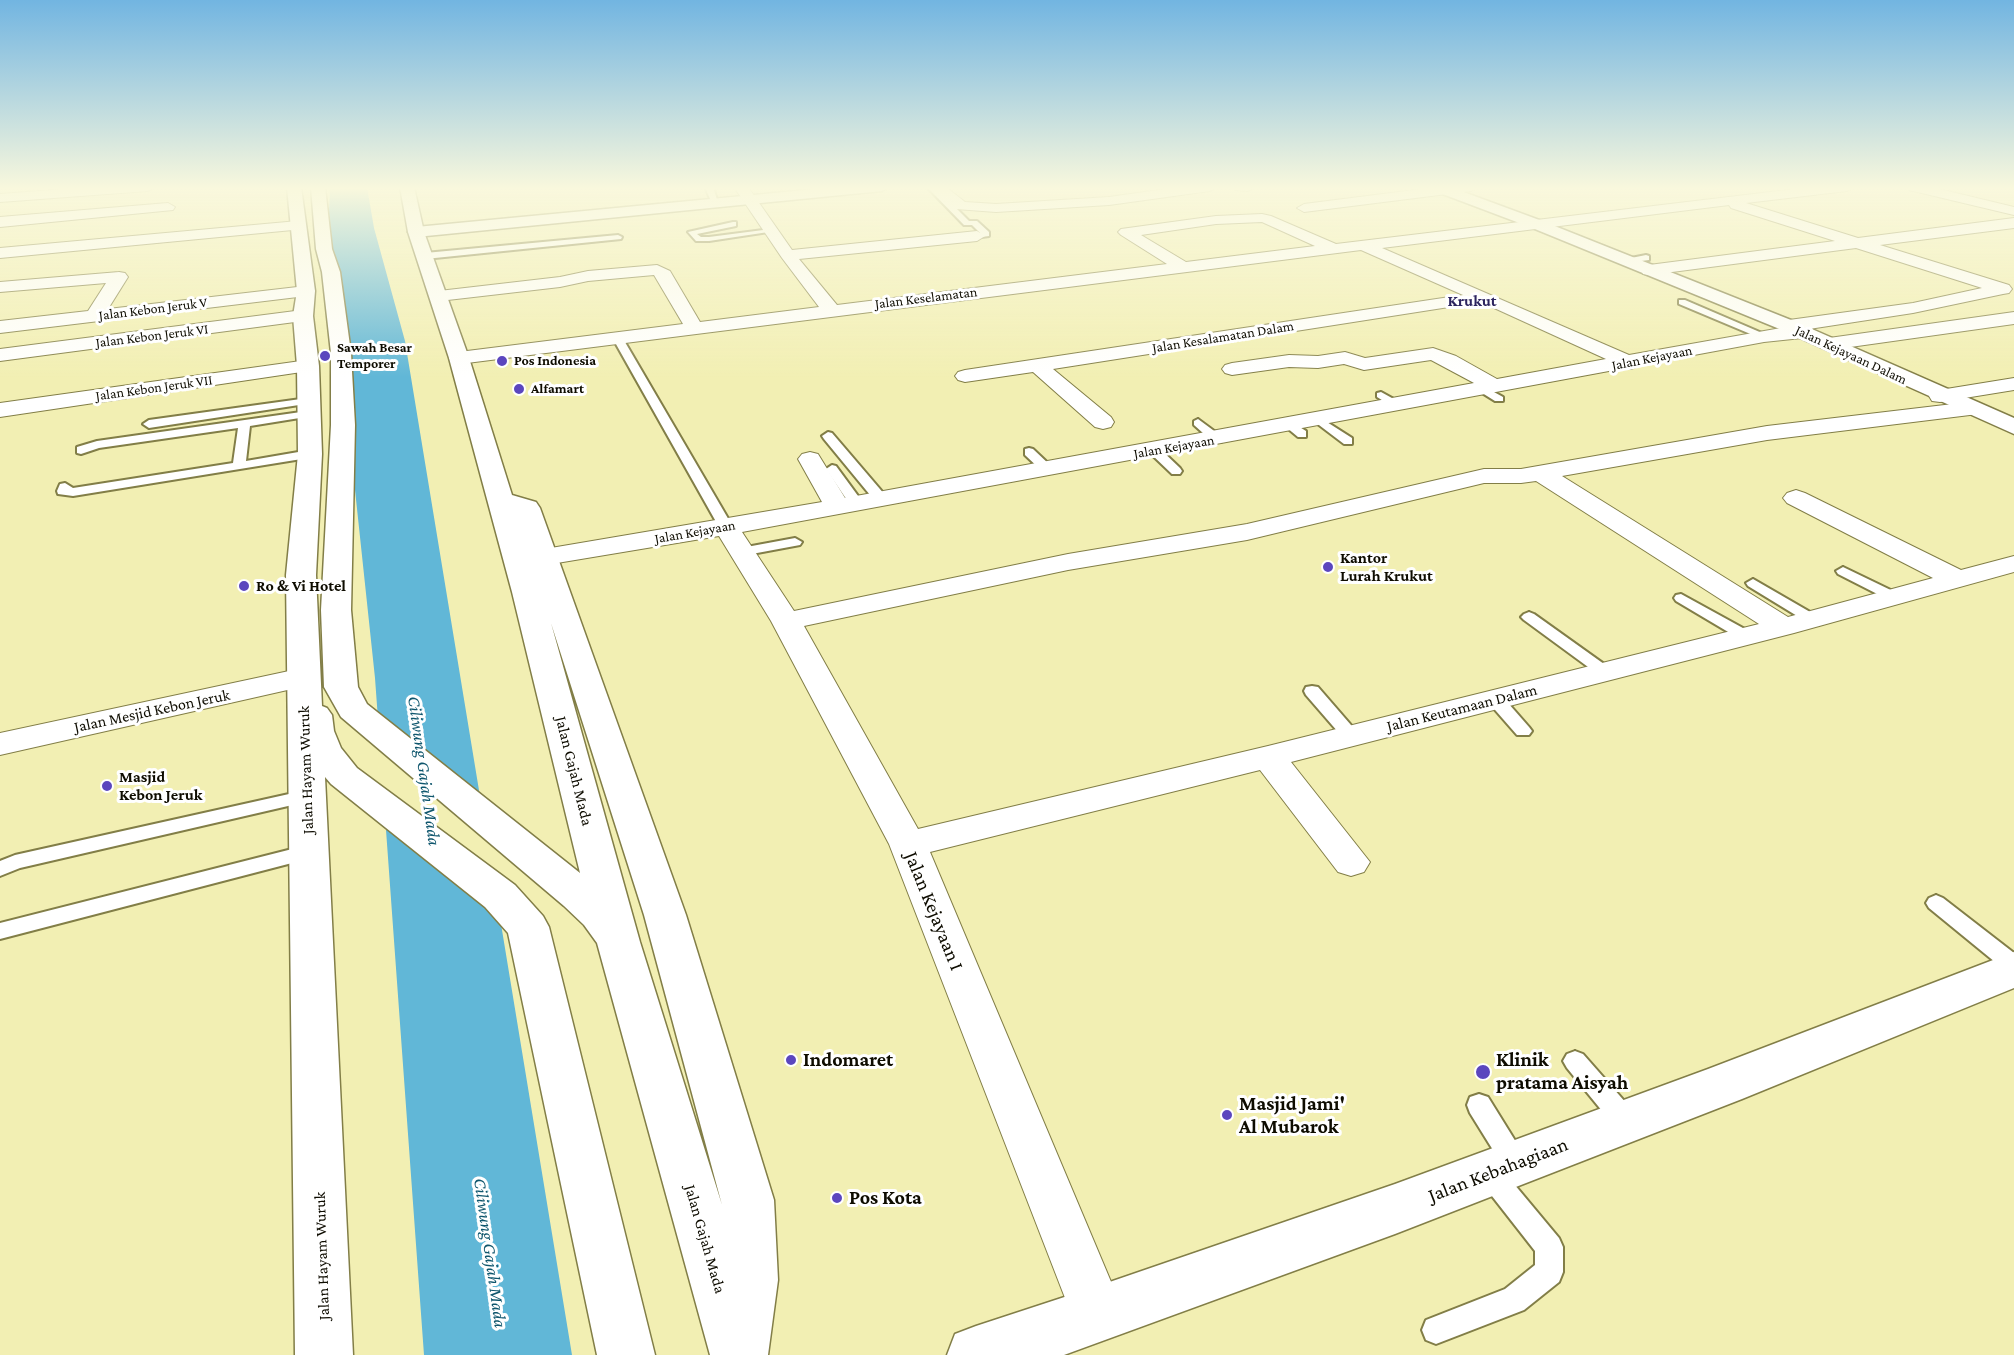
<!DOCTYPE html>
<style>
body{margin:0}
canvas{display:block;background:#f2efb3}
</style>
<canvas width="2014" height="1355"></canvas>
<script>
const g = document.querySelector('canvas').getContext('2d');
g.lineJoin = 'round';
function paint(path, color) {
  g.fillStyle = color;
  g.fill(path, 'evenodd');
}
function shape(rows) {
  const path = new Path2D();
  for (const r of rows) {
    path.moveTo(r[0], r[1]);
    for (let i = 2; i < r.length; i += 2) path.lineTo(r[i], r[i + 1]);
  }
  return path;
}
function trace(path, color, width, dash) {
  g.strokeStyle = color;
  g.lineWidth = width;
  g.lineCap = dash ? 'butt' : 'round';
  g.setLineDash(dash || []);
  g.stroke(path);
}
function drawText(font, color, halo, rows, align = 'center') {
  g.font = font + ' "Crimson Pro",serif';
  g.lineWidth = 6;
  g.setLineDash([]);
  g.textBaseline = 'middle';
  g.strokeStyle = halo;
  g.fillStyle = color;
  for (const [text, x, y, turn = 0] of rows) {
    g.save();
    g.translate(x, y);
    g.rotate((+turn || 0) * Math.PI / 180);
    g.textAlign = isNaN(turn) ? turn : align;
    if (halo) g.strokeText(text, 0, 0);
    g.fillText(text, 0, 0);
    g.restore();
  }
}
const water = shape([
 [330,187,367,187,374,228,405,341,572,1355,424,1355,375,678,328,236]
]);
const pier = shape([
 [375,717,484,796,500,896,382,813]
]);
const lane = shape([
 [705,187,713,187,719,206,713,206,705,187],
 [927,187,935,187,969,221,977,221,989,232,989,236,974,238,974,234,980,233,972,225,964,225,927,187],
 [733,222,736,222,736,226,697,234,701,237,709,237,771,229,775,231,709,241,696,241,688,232,733,222],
 [618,235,622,237,621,239,425,259,421,256,425,253,618,235],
 [1646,255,1649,256,1649,260,1625,263,1621,260,1646,255],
 [1679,300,1685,300,1769,336,1760,338,1679,304,1679,300],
 [613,335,622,337,733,527,731,530,726,531,719,527,612,337,613,335],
 [1483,386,1503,397,1503,401,1495,401,1479,391,1477,389,1483,386],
 [1381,392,1401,403,1401,407,1393,407,1377,397,1377,393,1381,392],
 [308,398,312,399,312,403,149,428,143,424,149,420,308,398],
 [308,411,312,412,312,416,250,426,246,461,310,450,316,454,314,457,73,496,58,494,57,491,60,484,65,483,73,488,233,463,238,428,99,448,81,454,77,453,77,447,97,441,308,411],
 [1319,417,1352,438,1352,444,1344,444,1315,422,1315,418,1319,417],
 [1198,419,1221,436,1221,442,1213,442,1194,425,1194,421,1198,419],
 [1290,421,1306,431,1306,437,1298,437,1286,427,1284,425,1290,421],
 [828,432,832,433,885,495,887,498,885,501,875,501,824,439,822,436,828,432],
 [1154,446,1158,447,1180,468,1182,471,1180,474,1172,474,1150,453,1148,450,1154,446],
 [1029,448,1033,449,1051,466,1053,469,1051,472,1043,472,1025,455,1025,449,1029,448],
 [832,465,836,466,861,500,863,503,861,506,851,506,826,469,832,465],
 [795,538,802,542,800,545,741,556,734,552,741,548,795,538],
 [1843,567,1901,595,1903,598,1901,601,1891,601,1838,574,1836,571,1843,567],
 [1753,579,1817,616,1820,619,1817,622,1807,622,1748,586,1746,583,1753,579],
 [1681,594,1752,633,1754,636,1752,639,1740,639,1676,601,1674,598,1676,595,1681,594],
 [1529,612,1534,614,1611,669,1613,672,1611,675,1599,675,1524,620,1521,617,1524,614,1529,612],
 [1312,686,1318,687,1357,732,1360,736,1357,740,1345,740,1306,695,1304,691,1306,687,1312,686],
 [1495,694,1501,695,1529,727,1532,731,1529,735,1517,735,1489,703,1487,699,1489,695,1495,694],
 [307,790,314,792,316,796,314,800,20,868,0,876,0,861,15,855,307,790],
 [308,845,315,847,318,852,315,857,0,939,0,923,308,845],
 [1936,895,1943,898,2014,953,2014,974,2006,971,1929,908,1926,903,1929,898,1936,895],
 [1575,1051,1583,1054,1634,1112,1637,1120,1634,1128,1625,1131,1616,1128,1567,1068,1563,1061,1567,1054,1575,1051],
 [1479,1094,1488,1097,1524,1155,1528,1163,1524,1171,1515,1175,1506,1171,1470,1113,1467,1105,1470,1097,1479,1094],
 [1490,1162,1499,1166,1559,1238,1563,1247,1563,1272,1559,1282,1524,1310,1436,1344,1426,1340,1422,1330,1426,1320,1505,1289,1535,1265,1535,1251,1481,1182,1477,1174,1481,1166,1490,1162]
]);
const street = shape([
 [92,187,155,187,148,191,0,202,0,194,92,187],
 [734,187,748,187,792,250,977,231,985,236,977,241,799,259,837,305,1167,264,1121,235,1118,232,1121,229,1216,216,1262,214,1271,216,1336,244,1812,187,1854,187,1847,191,1746,203,1858,238,2014,218,2014,228,1880,245,2009,285,2012,289,2009,293,2003,294,1913,313,1809,329,1812,332,1809,336,1802,338,1764,342,1640,365,1631,369,1625,368,742,532,794,611,1068,554,1247,524,1484,469,1521,469,1767,426,1970,402,1978,404,1981,409,1978,414,1767,440,1562,476,1788,617,1933,578,1787,503,1783,498,1787,493,1796,490,1805,493,1961,570,2014,556,2014,572,1794,633,1291,762,1370,862,1364,872,1351,876,1338,872,1260,770,930,852,1125,1315,1117,1334,1098,1342,1079,1334,889,844,771,621,719,536,545,565,535,563,531,557,535,551,545,549,822,502,798,459,802,454,810,452,818,454,845,498,1474,383,1431,360,1364,370,1344,364,1318,368,1289,367,1232,375,1225,373,1222,369,1225,365,1232,363,1289,355,1318,356,1345,352,1365,358,1433,348,1456,356,1497,379,1606,359,1481,302,1053,369,1111,417,1114,422,1111,427,1103,429,1095,427,1033,372,965,382,958,380,955,376,958,372,965,370,1463,295,1361,250,459,364,452,362,449,358,452,354,459,352,683,324,654,275,588,281,560,287,439,301,433,300,430,296,433,292,439,291,560,277,588,271,657,265,670,271,700,322,819,307,782,258,734,187],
 [1729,205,1731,208,1835,241,1649,265,1643,266,1641,270,1643,274,1649,275,1856,248,1982,288,1913,303,1789,320,1782,322,1780,326,1781,328,1629,355,1382,248,1729,205],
 [1262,222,1315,246,1186,262,1141,235,1216,224,1262,222],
 [1536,481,1759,624,1268,746,918,829,804,626,1068,570,1247,540,1484,483,1521,483,1536,481],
 [930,187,946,187,965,202,996,204,1109,197,1180,187,1217,187,1210,191,1109,205,996,212,956,209,930,187],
 [1233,187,1255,187,1248,191,1235,190,1233,187],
 [1438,187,1478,187,1471,191,1304,212,1297,208,1304,204,1438,187],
 [1907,187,1931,187,2014,207,2014,215,1909,190,1907,187],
 [168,203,175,207,173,210,0,227,0,217,168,203],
 [298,221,303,223,306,226,303,229,0,258,0,248,298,221],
 [119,272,125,273,128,277,108,309,306,286,312,287,315,291,312,295,306,296,0,333,0,321,88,311,106,283,0,292,0,282,119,272],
 [303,310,310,312,312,316,310,320,0,361,0,349,303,310],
 [2014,312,2014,324,1829,350,1822,348,1819,344,1822,340,1829,338,2014,312],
 [308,360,315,362,318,366,315,370,0,417,0,403,308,360],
 [2014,378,2014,390,1940,402,1932,401,1929,396,1932,391,1940,390,2014,378],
 [303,668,314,670,319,677,314,684,0,755,0,733,303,668]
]);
const secondary = shape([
 [837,187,889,187,882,191,416,237,408,232,416,227,837,187],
 [1430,187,1450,187,1542,221,1796,322,2014,418,2014,434,1782,330,1530,227,1432,190,1430,187],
 [2014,952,2014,988,1742,1099,1395,1234,1064,1355,947,1355,955,1334,976,1326,1098,1286,1395,1184,1708,1069,2014,952]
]);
const primary = shape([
 [287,187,301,187,315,291,313,316,319,366,322,454,316,575,322,706,327,708,332,715,334,731,341,748,357,768,515,885,543,916,549,927,655,1355,597,1355,508,933,485,907,331,784,325,777,353,1355,295,1355,286,575,298,454,297,366,293,316,297,291,287,187],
 [311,187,325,187,332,249,340,272,351,353,355,425,351,610,358,687,367,704,580,873,512,592,449,358,408,232,400,187,414,187,424,232,469,358,512,495,536,502,540,508,686,915,774,1200,778,1280,768,1355,710,1355,597,943,584,925,564,906,341,717,324,687,321,610,331,425,331,353,322,272,316,249,311,187],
 [551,623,644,915,722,1205,640,942,551,623]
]);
const markers = [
 [325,356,6,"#5b46be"],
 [502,361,6,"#5b46be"],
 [519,389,6,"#5b46be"],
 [1328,567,6,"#5b46be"],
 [244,586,6,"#5b46be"],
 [107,786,6,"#5b46be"],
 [791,1060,6,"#5b46be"],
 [1483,1072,8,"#5b46be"],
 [1227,1115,6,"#5b46be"],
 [837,1198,6,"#5b46be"]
];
const farStreetnames = [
 ["Jalan Keselamatan",926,298,-7],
 ["Jalan Kebon Jeruk V",153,309,-7],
 ["Jalan Kebon Jeruk VI",152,336,-7],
 ["Jalan Kesalamatan Dalam",1223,337,-9],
 ["Jalan Kejayaan Dalam",1851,355,25],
 ["Jalan Kejayaan",1652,358,-11],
 ["Jalan Kebon Jeruk VII",154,388,-8],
 ["Jalan Kejayaan",1174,447,-10],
 ["Jalan Kejayaan",695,532,-10]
];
const farPoinames = [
 ["Sawah Besar",337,348],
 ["Temporer",337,364],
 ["Pos Indonesia",514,361],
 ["Alfamart",531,389]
];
const farQuarternames = [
 ["Krukut",1472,301]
];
const poiNames = [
 ["Kantor",1340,558],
 ["Lurah Krukut",1340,576],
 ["Ro & Vi Hotel",256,586],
 ["Masjid",119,777],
 ["Kebon Jeruk",119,795]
];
const streetNames = [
 ["Jalan Keutamaan Dalam",1462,708,-14],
 ["Jalan Mesjid Kebon Jeruk",152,711,-12],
 ["Jalan Hayam Wuruk",306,770,-92],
 ["Jalan Gajah Mada",574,771,76],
 ["Jalan Gajah Mada",705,1239,74],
 ["Jalan Hayam Wuruk",322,1256,-92]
];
const waterNames = [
 ["Ciliwung Gajah Mada",424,771,82],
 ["Ciliwung Gajah Mada",490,1253,82]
];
const nearStreetnames = [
 ["Jalan Kejayaan I",934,911,68],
 ["Jalan Kebahagiaan",1498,1170,-21]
];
const nearPoinames = [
 ["Indomaret",803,1060],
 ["Klinik",1496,1060],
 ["pratama Aisyah",1496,1083],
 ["Masjid Jami'",1239,1104],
 ["Al Mubarok",1239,1127],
 ["Pos Kota",849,1198]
];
paint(water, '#61b7d7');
paint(pier, '#f2efb3');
trace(lane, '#827e47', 4);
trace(street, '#827e47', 2);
trace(secondary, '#827e47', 3);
trace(primary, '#827e47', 3);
paint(lane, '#fff');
paint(street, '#fff');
paint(secondary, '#fff');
paint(primary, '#fff');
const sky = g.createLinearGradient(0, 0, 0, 377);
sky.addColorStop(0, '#72b5e1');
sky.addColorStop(0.5, '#f9f8dd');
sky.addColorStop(1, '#f9f8dd00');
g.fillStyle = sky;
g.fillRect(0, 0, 2014, 377);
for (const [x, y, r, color] of markers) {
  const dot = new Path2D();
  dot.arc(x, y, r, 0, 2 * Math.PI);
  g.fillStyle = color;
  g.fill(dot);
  trace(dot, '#fff', 2);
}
drawText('14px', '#0e0c00', '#fff', farStreetnames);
drawText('bold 14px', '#0e0c00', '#fff', farPoinames, 'left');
drawText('bold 16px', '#2c245e', '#fff', farQuarternames);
drawText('bold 16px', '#0e0c00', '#fff', poiNames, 'left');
drawText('16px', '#0e0c00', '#fff', streetNames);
drawText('italic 18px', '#0f566d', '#fff', waterNames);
drawText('20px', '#0e0c00', '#fff', nearStreetnames);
drawText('bold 20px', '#0e0c00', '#fff', nearPoinames, 'left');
</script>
